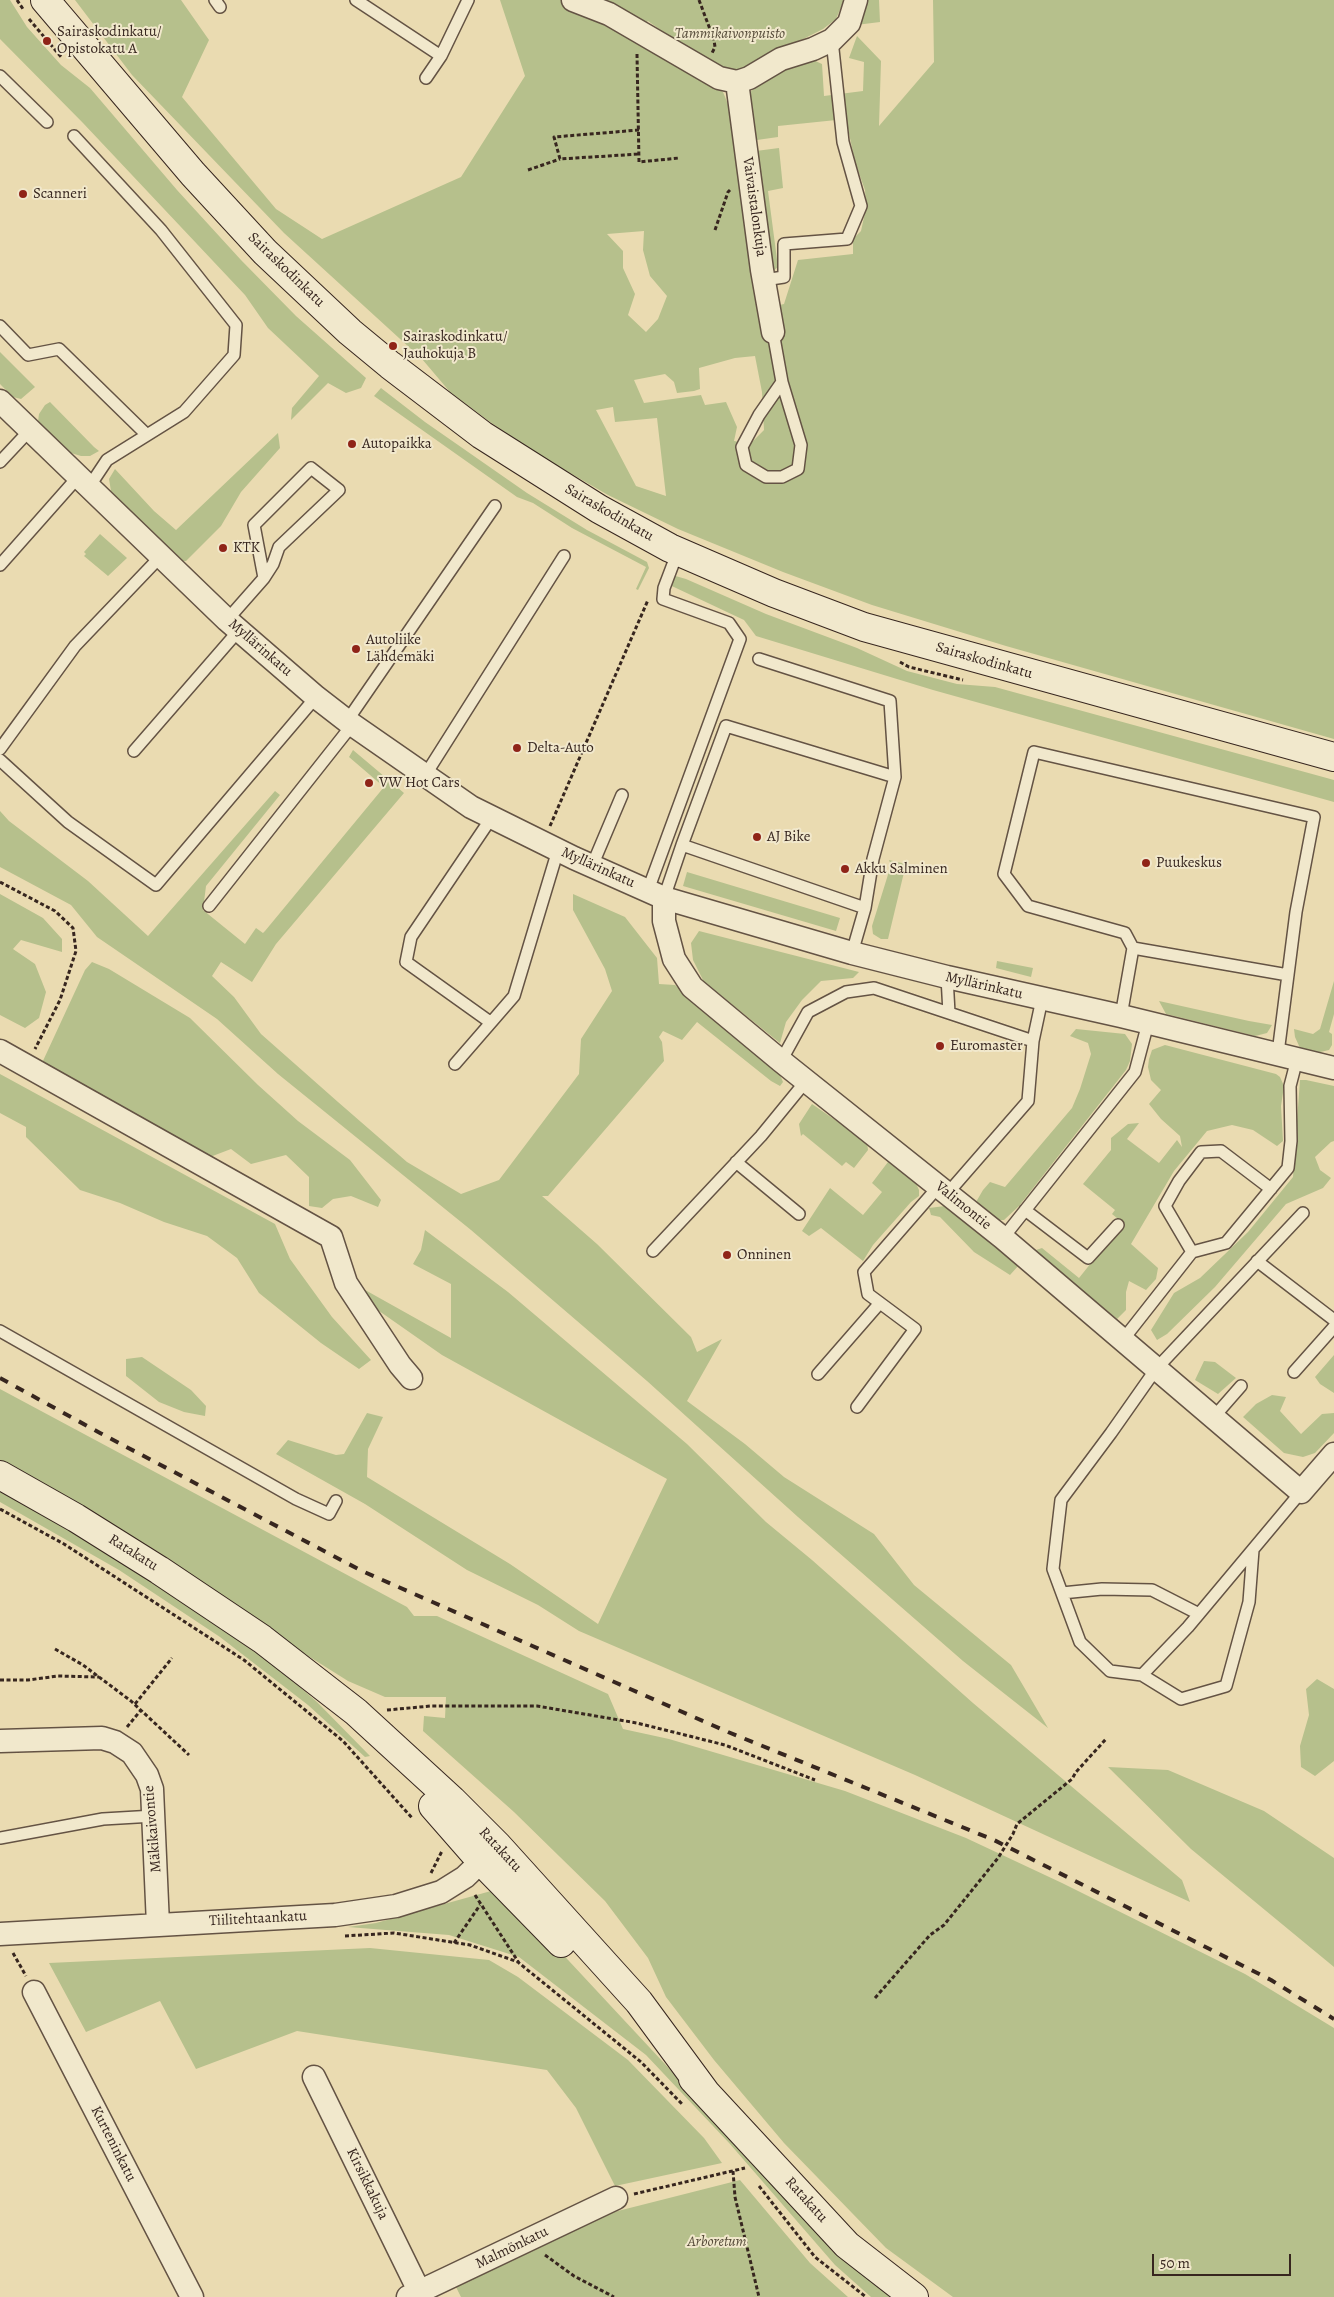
<!DOCTYPE html>
<meta charset="utf-8">
<style>
body{margin:0}
#map{position:relative;width:1334px;height:2297px;overflow:hidden;background:#eadbb1;font-family:Alegreya,serif}
canvas{display:block}
.scale{position:absolute;left:1152px;top:2254px;width:139px;height:22px;box-sizing:border-box;border:2px solid #37261f;border-top:0;padding-left:6px;font-size:15px;line-height:18px;white-space:nowrap;color:#37261f;-webkit-text-stroke:4px #f1e8cc;paint-order:stroke}
</style>
<div id="map">
<canvas width="1334" height="2297"></canvas>
<div class="scale">50 m</div>
</div>
<script>
const g = document.querySelector('canvas').getContext('2d');
g.lineJoin = 'round';
function paint(path, color) {
  g.fillStyle = color;
  g.fill(path, 'evenodd');
}
function shape(rows) {
  const path = new Path2D();
  for (const r of rows) {
    path.moveTo(r[0], r[1]);
    for (let i = 2; i < r.length; i += 2) path.lineTo(r[i], r[i + 1]);
  }
  return path;
}
function trace(path, color, width, dash) {
  g.strokeStyle = color;
  g.lineWidth = width;
  g.lineCap = dash ? 'butt' : 'round';
  g.setLineDash(dash || []);
  g.stroke(path);
}
function drawText(font, color, halo, rows, align = 'center') {
  g.font = font + ' Alegreya,serif';
  g.lineWidth = 4;
  g.setLineDash([]);
  g.textBaseline = 'middle';
  g.strokeStyle = halo;
  g.fillStyle = color;
  for (const [text, x, y, turn = 0] of rows) {
    g.save();
    g.translate(x, y);
    g.rotate((+turn || 0) * Math.PI / 180);
    g.textAlign = isNaN(turn) ? turn : align;
    if (halo) g.strokeText(text, 0, 0);
    g.fillText(text, 0, 0);
    g.restore();
  }
}
const green = shape([
 [0,0,10,0,27,27,61,65,90,88,177,190,241,260,296,316,366,378,361,388,346,393,328,383,291,420,292,408,319,376,268,328,245,295,83,123,0,39],
 [75,0,181,0,209,40,182,97,276,209,322,239,461,177,525,76,500,0,844,0,836,19,823,29,742,70,721,71,684,47,648,21,633,36,723,92,734,119,762,309,784,304,798,260,853,254,853,239,861,231,866,208,865,190,855,162,846,119,778,126,778,137,750,141,749,93,772,73,809,58,822,64,824,96,863,91,864,62,849,58,857,36,881,61,879,126,934,62,933,0,1334,0,1334,739,1006,646,872,605,783,572,678,529,608,495,544,458,490,422,450,392,422,359,284,233,132,75],
 [644,231,643,250,650,276,667,296,658,319,646,332,628,315,635,294,623,268,623,251,607,234],
 [755,356,762,392,764,430,750,444,734,441,737,427,726,402,705,405,701,395,644,403,634,380,665,374,674,382,677,393,694,391,700,389,699,368,735,358],
 [613,407,615,422,657,418,666,496,636,486,596,410],
 [864,0,879,0,880,22,856,25],
 [779,148,783,188,768,191,778,267,773,271,756,151],
 [0,352,35,387,21,399,13,397,0,384],
 [381,388,425,422,527,493,587,530,647,562,649,568,638,590,636,589,646,567,572,528,533,503,517,497,374,396],
 [50,402,94,447,99,451,90,456,81,456,71,453,38,422,39,414,45,405],
 [278,433,280,448,241,492,221,526,186,561,180,561,111,491,109,479,115,469,154,511,176,530],
 [100,534,127,558,108,576,84,556,86,554,84,552],
 [665,573,686,579,766,614,857,648,907,671,957,684,995,687,1334,780,1334,802,933,690,756,636,744,620,659,580],
 [353,750,404,793,276,944,252,982,221,962,212,976,234,997,261,1034,338,1102,407,1162,461,1194,499,1180,579,1074,581,1039,612,991,605,969,573,910,573,894,625,917,657,958,659,984,675,985,778,1070,783,1082,780,1086,771,1081,697,1022,682,1040,663,1031,659,1037,662,1042,664,1061,548,1196,542,1196,597,1244,691,1337,697,1352,722,1339,687,1401,745,1444,784,1477,874,1534,914,1585,1011,1665,1048,1728,963,1661,798,1517,647,1381,471,1230,278,1074,217,1019,97,937,71,905,0,867,0,811,9,821,88,881,148,936,275,791,280,795,206,886,203,910,245,944,256,928,263,933,265,931,384,787,349,757],
 [889,860,906,864,888,939,881,939,873,934,872,926,891,865],
 [687,872,840,918,836,931,683,886],
 [0,894,43,918,62,939,62,952,21,940,13,949,35,964,46,992,39,1018,25,1028,0,1015],
 [699,931,859,972,853,978,821,981,802,1000,786,1022,780,1043,704,982,693,960,691,943],
 [997,961,1033,968,1031,977,996,968],
 [92,962,109,969,190,1018,258,1085,298,1121,350,1160,381,1200,378,1207,351,1196,333,1199,322,1208,309,1206,309,1177,286,1155,251,1164,231,1149,210,1157,199,1149,42,1063,85,970],
 [1334,981,1334,1014,1329,1032,1332,1034,1332,1045,1329,1050,1316,1053,1300,1048,1295,1037,1294,1029,1313,1034,1320,1029],
 [1159,1001,1249,1021,1272,1025,1267,1033,1255,1036,1166,1014],
 [1076,1029,1125,1034,1132,1044,1130,1061,1126,1070,1019,1206,1004,1220,997,1220,976,1202,983,1190,990,1182,1005,1187,1072,1108,1080,1089,1091,1054,1088,1043,1070,1036],
 [1165,1045,1276,1074,1280,1077,1284,1086,1281,1106,1283,1141,1277,1146,1253,1130,1232,1125,1207,1131,1174,1171,1131,1244,1158,1268,1156,1279,1146,1290,1129,1281,1126,1292,1126,1310,1117,1319,1033,1251,1042,1248,1079,1278,1123,1223,1112,1214,1115,1210,1083,1184,1111,1150,1111,1138,1128,1124,1139,1123,1127,1139,1159,1163,1177,1140,1182,1147,1180,1136,1161,1119,1149,1104,1161,1090,1151,1080,1148,1067,1149,1059,1152,1050],
 [0,1074,275,1224,290,1259,332,1317,371,1360,359,1369,321,1343,259,1293,237,1258,207,1236,164,1222,120,1203,80,1190,26,1137,26,1127,0,1113],
 [1300,1080,1306,1080,1334,1086,1334,1141,1331,1142,1315,1157,1320,1170,1331,1178,1323,1188,1286,1204,1215,1287,1167,1334,1157,1340,1151,1330,1174,1293,1200,1278,1248,1232,1293,1177],
 [812,1104,867,1142,868,1150,854,1168,846,1162,842,1166,803,1134,801,1136,799,1124],
 [888,1162,915,1181,919,1190,919,1196,911,1202,873,1245,863,1261,821,1228,809,1236,802,1231,830,1188,863,1215,882,1192,872,1183],
 [945,1206,1019,1265,1010,1275,974,1252,940,1217,931,1215,929,1208],
 [425,1230,508,1292,687,1444,766,1522,812,1560,973,1703,1182,1880,1190,1902,915,1775,579,1631,538,1605,467,1570,365,1504,276,1454,288,1440,336,1455,344,1454,367,1413,383,1417,368,1449,367,1477,510,1564,598,1624,667,1479,442,1355,362,1299,358,1286,451,1338,451,1284,413,1264,421,1250],
 [1334,1355,1334,1393,1320,1384,1315,1377],
 [142,1357,191,1390,206,1406,205,1416,184,1412,159,1402,126,1376,126,1359],
 [1204,1361,1215,1362,1236,1378,1218,1394,1195,1380],
 [0,1389,407,1607,414,1616,437,1616,608,1694,623,1729,669,1739,845,1791,966,1838,1062,1883,1245,1974,1334,2028,1334,2297,953,2297,886,2248,784,2143,714,2060,666,1997,648,1958,605,1901,514,1812,423,1731,424,1716,445,1718,446,1697,385,1697,348,1681,305,1654,160,1553,0,1460],
 [1272,1395,1286,1397,1280,1411,1301,1434,1322,1414,1334,1413,1334,1433,1315,1453,1303,1457,1284,1453,1243,1417,1256,1404],
 [0,1489,63,1525,176,1596,260,1652,317,1702,370,1756,365,1757,308,1705,220,1637,119,1570,0,1502],
 [1317,1679,1334,1689,1334,1761,1315,1776,1301,1767,1300,1746,1309,1715,1306,1689],
 [1108,1767,1168,1770,1264,1811,1334,1858,1334,1967,1191,1849],
 [491,1891,502,1894,542,1932,853,2266,896,2297,871,2297,835,2265,730,2144,646,2055,519,1957,449,1935,348,1927,376,1923],
 [370,1948,489,1960,518,1977,628,2060,704,2138,722,2163,615,2186,576,2108,547,2070,297,2031,196,2069,160,2001,86,2032,49,1963],
 [740,2180,810,2263,848,2297,461,2297,455,2285,606,2214]
]);
const path = shape([
 [17,0,23,9],
 [699,0,714,40,715,47,712,53],
 [29,19,62,58],
 [637,54,639,162,679,158],
 [639,130,554,137,560,159,639,154],
 [528,170,560,159],
 [715,230,728,192,731,189],
 [900,662,909,667,963,680],
 [550,826,648,600],
 [0,882,55,911,73,928,76,951,60,1000,35,1049],
 [0,1509,64,1544,244,1660,343,1741,413,1819],
 [55,1649,83,1665,131,1701,189,1755],
 [0,1680,28,1680,58,1676,99,1677],
 [135,1704,172,1658],
 [387,1710,431,1706,537,1706,637,1723,725,1745,815,1780],
 [127,1727,141,1710],
 [431,1873,442,1851],
 [475,1895,519,1963,641,2062,683,2105],
 [345,1936,394,1933,470,1945,518,1962],
 [454,1943,480,1905],
 [13,1953,26,1976],
 [875,1998,930,1935,944,1925,998,1858,1013,1834,1017,1824,1072,1779,1076,1772,1106,1739],
 [733,2171,735,2197,759,2297],
 [759,2186,815,2257,866,2297],
 [634,2194,745,2168],
 [545,2255,574,2276,614,2297]
]);
const service = shape([
 [215,0,220,7],
 [356,0,441,56],
 [0,76,47,122],
 [426,78,441,56,468,0],
 [74,136,161,230,236,325,234,355,184,412,107,460,89,487],
 [764,280,784,277,784,244,847,239,861,206,843,142,832,40],
 [0,326,28,355,59,349,147,435],
 [773,332,782,382,759,415,742,447,746,465,766,477,782,477,798,469,801,445,782,382],
 [0,462,30,430],
 [0,565,78,477],
 [227,620,264,578,273,564,279,547,339,490,311,468,254,525,264,578],
 [759,659,890,701,895,777,873,859,865,908,852,953],
 [347,721,495,506],
 [0,749,75,646,161,556],
 [134,751,240,629],
 [0,760,68,822,156,885,316,697],
 [426,774,564,556],
 [682,845,726,726,895,777],
 [592,866,622,795],
 [648,890,740,639,729,623,663,599,664,588,678,551],
 [664,898,682,845,865,908],
 [209,906,352,725],
 [1133,948,1288,975],
 [947,977,949,1013,1033,1041,1042,999],
 [1121,1016,1133,948,1125,933,1028,906,1004,874,1034,752,1314,817,1296,912,1278,1053],
 [490,1022,406,962,411,937,492,817],
 [781,1061,808,1012,846,992,874,988,949,1013],
 [455,1064,514,996,558,850],
 [736,1162,799,1214],
 [947,1194,1028,1101,1033,1041],
 [1025,1210,1088,1258,1118,1225],
 [1003,1238,1135,1072,1148,1023],
 [653,1251,761,1136,806,1081],
 [1192,1252,1165,1206,1179,1181,1201,1152,1221,1151,1271,1189],
 [1257,1261,1334,1320],
 [0,1331,296,1499,329,1514,336,1501],
 [1122,1341,1192,1252,1226,1243,1288,1168,1291,1141,1290,1086,1297,1059],
 [1294,1372,1334,1327],
 [818,1374,879,1304],
 [857,1407,915,1329,868,1294,864,1272,938,1187],
 [1213,1418,1241,1386],
 [1301,1492,1188,1627,1142,1675,1110,1671,1080,1642,1053,1569,1061,1500,1111,1433,1156,1369,1303,1213],
 [1062,1593,1102,1589,1152,1590,1199,1614],
 [1142,1675,1181,1699,1226,1686,1249,1602,1253,1550],
 [0,1838,103,1819,154,1816]
]);
const minor = shape([
 [573,0,609,14,719,78,737,82,749,78,781,59,813,49,832,40,849,23,856,0],
 [737,82,762,270,773,332],
 [0,401,227,620,316,697,347,721,471,807,574,858,664,898,852,953,947,977,1121,1016,1334,1068],
 [664,898,664,921,674,959,692,987,781,1061,1003,1238,1301,1492,1334,1454],
 [0,1051,331,1237,346,1283,400,1365,411,1378],
 [0,1741,102,1738,115,1742,132,1753,147,1775,152,1789,158,1925],
 [0,1934,335,1915,396,1906,441,1892,465,1877,493,1850],
 [34,1992,192,2297],
 [314,2077,419,2291],
 [408,2297,616,2198]
]);
const secondary = shape([
 [45,0,193,174,265,252,350,332,390,365,482,435,599,509,670,548,774,593,864,627,1334,757],
 [0,1475,76,1518,159,1570,262,1639,356,1712,452,1800,497,1845,639,2002,706,2093],
 [433,1806,482,1862,561,1943],
 [693,2079,847,2245,914,2297]
]);
const rail = shape([
 [0,1378,100,1433,362,1571,728,1732,994,1840,1271,1980,1334,2019]
]);
const markers = [
 [47,41,5,"#8f2418"],
 [23,194,5,"#8f2418"],
 [393,346,5,"#8f2418"],
 [352,444,5,"#8f2418"],
 [223,548,5,"#8f2418"],
 [356,649,5,"#8f2418"],
 [517,748,5,"#8f2418"],
 [369,783,5,"#8f2418"],
 [757,837,5,"#8f2418"],
 [1146,863,5,"#8f2418"],
 [845,869,5,"#8f2418"],
 [940,1046,5,"#8f2418"],
 [727,1255,5,"#8f2418"]
];
const poiNames = [
 ["Sairaskodinkatu/",57,32],
 ["Opistokatu A",57,49],
 ["Scanneri",33,194],
 ["Sairaskodinkatu/",403,337],
 ["Jauhokuja B",403,354],
 ["Autopaikka",362,444],
 ["KTK",233,548],
 ["Autoliike",366,640],
 ["Lähdemäki",366,657],
 ["Delta-Auto",527,748],
 ["VW Hot Cars",379,783],
 ["AJ Bike",767,837],
 ["Puukeskus",1156,863],
 ["Akku Salminen",855,869],
 ["Euromaster",950,1046],
 ["Onninen",737,1255]
];
const parkNames = [
 ["Tammikaivonpuisto",730,34],
 ["Arboretum",717,2242]
];
const streetNames = [
 ["Vaivaistalonkuja",754,207,82],
 ["Sairaskodinkatu",286,270,44],
 ["Sairaskodinkatu",609,513,30],
 ["Myllärinkatu",260,648,41],
 ["Sairaskodinkatu",984,661,16],
 ["Myllärinkatu",598,868,24],
 ["Myllärinkatu",984,986,13],
 ["Valimontie",963,1206,39],
 ["Ratakatu",133,1553,32],
 ["Mäkikaivontie",153,1829,-95],
 ["Ratakatu",500,1850,47],
 ["Tiilitehtaankatu",258,1919,-3],
 ["Kurteninkatu",113,2144,63],
 ["Kirsikkakuja",367,2184,64],
 ["Ratakatu",806,2200,48],
 ["Malmönkatu",512,2248,-26]
];
paint(green, '#b6c08c');
trace(service, '#645344', 14);
trace(minor, '#645344', 25);
trace(secondary, '#37261f', 30);
trace(path, '#37261f', 3, [4, 2.5]);
trace(service, '#f1e8cc', 11);
trace(minor, '#f1e8cc', 22);
trace(secondary, '#f1e8cc', 28);
trace(rail, '#37261f', 4, [9, 9]);
for (const [x, y, r, color] of markers) {
  const dot = new Path2D();
  dot.arc(x, y, r, 0, 2 * Math.PI);
  g.fillStyle = color;
  g.fill(dot);
  trace(dot, '#f1e8cc', 2);
}
drawText('15px', '#37261f', '#f1e8cc', poiNames, 'left');
drawText('italic 15px', '#574c3a', '#f1e8cc', parkNames);
drawText('15px', '#37261f', '#f1e8cc', streetNames);
</script>
